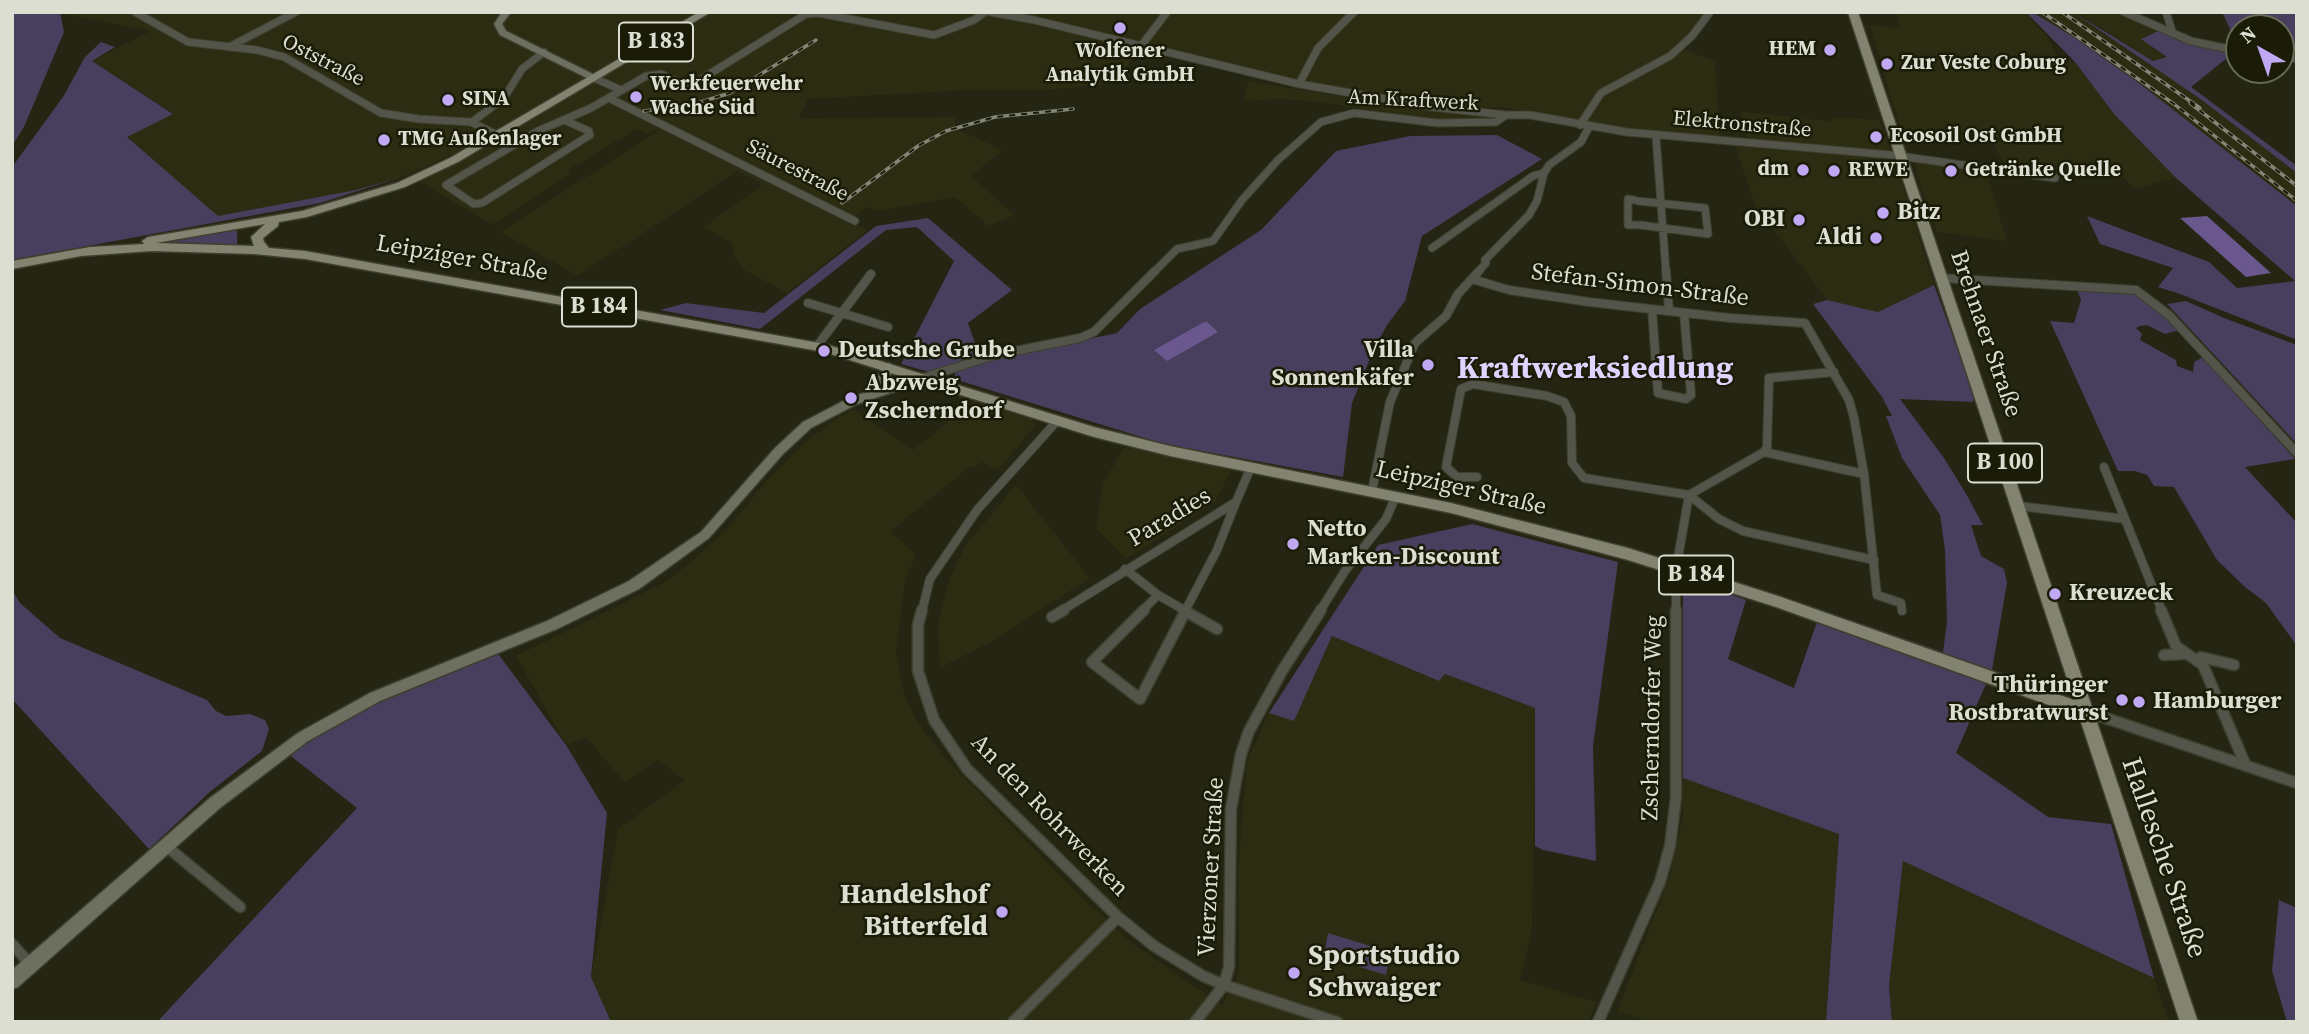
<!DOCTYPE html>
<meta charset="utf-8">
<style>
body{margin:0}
#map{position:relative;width:2309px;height:1034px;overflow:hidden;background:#242512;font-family:"Source Serif 4",serif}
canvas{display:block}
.frame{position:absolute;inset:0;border:14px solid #dcded1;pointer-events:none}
.north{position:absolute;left:2225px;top:14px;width:70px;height:70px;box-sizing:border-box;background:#1a1c08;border:2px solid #686a58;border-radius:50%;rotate:320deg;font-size:19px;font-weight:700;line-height:28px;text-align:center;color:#dcded1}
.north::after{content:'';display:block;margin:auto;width:24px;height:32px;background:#c0a8f3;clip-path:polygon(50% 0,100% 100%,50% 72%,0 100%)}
</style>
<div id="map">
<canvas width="2309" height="1034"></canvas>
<div class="frame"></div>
<div class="north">N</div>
</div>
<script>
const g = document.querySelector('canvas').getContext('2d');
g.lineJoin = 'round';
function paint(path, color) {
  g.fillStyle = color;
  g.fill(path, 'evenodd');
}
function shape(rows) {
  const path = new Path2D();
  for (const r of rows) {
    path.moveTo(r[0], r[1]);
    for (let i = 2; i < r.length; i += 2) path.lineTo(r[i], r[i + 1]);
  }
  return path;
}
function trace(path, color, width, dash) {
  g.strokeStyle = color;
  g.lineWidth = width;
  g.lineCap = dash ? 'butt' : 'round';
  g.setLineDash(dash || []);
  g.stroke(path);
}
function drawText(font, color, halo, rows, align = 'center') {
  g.font = font + ' "Source Serif 4",serif';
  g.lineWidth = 5;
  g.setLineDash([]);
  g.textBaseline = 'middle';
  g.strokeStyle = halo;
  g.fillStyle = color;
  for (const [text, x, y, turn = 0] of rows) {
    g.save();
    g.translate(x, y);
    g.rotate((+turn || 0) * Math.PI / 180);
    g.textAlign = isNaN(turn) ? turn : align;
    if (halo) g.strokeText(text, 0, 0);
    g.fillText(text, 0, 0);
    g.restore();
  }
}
const built = shape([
 [54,12,696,12,456,153,402,177,356,190,218,217,126,137,173,113,92,61,150,31],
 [714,12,1708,12,1677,47,1715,61,1720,140,1612,127,1502,107,1472,108,1429,104,1272,75,1140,42,1119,83,1044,90,971,90,808,99,799,118,954,117,957,129,1003,150,971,176,1015,215,988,226,955,197,878,211,867,207,850,221,868,230,787,293,744,270,735,258,732,243,704,227,763,184,737,171,578,276,500,232,658,131,656,129,648,134,637,129,567,171,571,174,493,225,418,181,447,168],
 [1896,12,2025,12,2046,35,2057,56,2075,62,2114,114,2176,178,2134,189,2124,178,2058,177,2006,169,1994,143,1902,135,1870,25,1901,28],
 [2032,12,2073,12,2199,98,2297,173,2297,206,2139,83],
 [2076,12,2120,12,2160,30,2142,38,2168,57,2153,61],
 [1248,81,1420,110,1474,113,1500,110,1515,111,1495,115,1497,117,1472,119,1426,119,1320,102,1280,99,1243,101],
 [1741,112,1830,121,1835,117,1879,120,1890,149,1881,151,1748,142],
 [1735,146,1891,159,1895,161,1934,285,1878,312,1827,300,1755,205],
 [1918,160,1986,171,2007,241,1937,232,1917,175,1915,163],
 [974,401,1032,419,1035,426,998,470,982,462,975,468,971,466,891,531,916,555,905,581,896,651,904,694,918,723,948,761,1077,893,1132,943,1222,1005,1239,973,1238,876,1246,764,1269,713,1294,720,1332,636,1439,681,1445,674,1536,708,1532,931,1520,980,1597,1002,1588,1022,611,1022,591,977,618,829,685,780,657,760,625,783,586,737,566,745,516,656,665,582,696,558,733,522,768,479,810,438,839,417,854,409,913,450],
 [1125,447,1231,470,1215,502,1126,559,1096,528,1103,482],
 [1016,485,1090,578,995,640,940,668,938,624,949,580,965,546],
 [1683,778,1839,833,1826,1022,1651,1022,1617,1012,1670,875,1683,815],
 [1903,861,2154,978,2169,1022,1892,1022,1889,986]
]);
const green = shape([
 [12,12,60,12,64,32,24,127,12,146],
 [2026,12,2032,12,2072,36,2139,83,2297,206,2297,340,2180,294,2158,287,2173,268,2100,244,2087,216,2209,262,2237,288,2295,281,2176,178,2114,114,2075,62],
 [2073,12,2153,61,2167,57,2141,39,2160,30,2239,53,2239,59,2227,58,2191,87,2297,166,2297,173,2199,98],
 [2222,12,2297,12,2297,50,2281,52,2281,28,2239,28,2239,47,2233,46,2230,29],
 [101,42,115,47,92,61,173,114,127,137,218,216,356,190,402,177,320,203,12,260,12,167,63,97,85,57],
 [1497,135,1542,159,1422,236,1405,301,1387,325,1373,351,1352,403,1343,477,1164,444,954,379,956,371,996,358,1117,333,1140,309,1261,230,1336,151,1410,136],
 [928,218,1012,290,968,323,979,355,929,372,901,364,954,261,917,227,886,230,760,329,660,310,686,303,764,313,876,226],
 [237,230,237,249,139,247,140,244],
 [1934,285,1974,394,1973,402,1900,399,1944,458,1965,492,1983,525,1971,525,1981,556,2004,569,2007,583,1992,670,1956,753,2048,817,2111,824,2154,978,1903,861,1889,986,1892,1022,1826,1022,1839,834,1683,778,1683,577,1746,600,1728,659,1794,688,1821,610,1943,652,1947,622,1945,550,1940,515,1902,458,1886,416,1892,416,1882,397,1813,304,1827,300,1878,312],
 [2077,290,2132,292,2164,314,2179,330,2165,334,2147,325,2140,326,2136,328,2142,334,2140,340,2176,360,2177,366,2193,372,2194,362,2203,357,2295,459,2245,467,2297,523,2297,646,2266,603,2245,587,2217,560,2174,487,2154,486,2147,475,2135,471,2118,471,2050,321,2074,323,2081,300],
 [2186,301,2224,318,2297,345,2297,444,2167,304],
 [1472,524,1618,562,1593,746,1596,861,1543,850,1535,846,1535,708,1445,674,1439,681,1332,636,1294,721,1269,713,1378,545],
 [12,590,20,603,60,638,207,700,216,711,226,716,250,714,265,720,269,729,262,751,211,791,149,849,12,699],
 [496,651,566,745,607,813,591,977,611,1022,157,1022,357,808,287,753,344,717,400,689],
 [2279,900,2297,908,2297,1022,2287,1022,2272,971],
 [1328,933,1390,952,1386,975,1324,956]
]);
const water = shape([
 [2207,216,2271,273,2246,277,2180,218],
 [1206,321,1218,332,1167,361,1154,350]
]);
const streetFar2 = shape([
 [135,12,188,42,257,50,284,57,381,113,419,119,471,122,497,135],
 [990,12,1034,20,1299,84,1432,107,1506,115],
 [2124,12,2191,41,2239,51],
 [2166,12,2173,34],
 [1141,46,1167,12],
 [229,47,296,12],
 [2281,57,2297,59],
 [594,78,621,90],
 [1299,84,1318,48,1354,12],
 [609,98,855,221],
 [564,120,589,131,590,135,482,203,474,204,446,185,538,131,591,108,646,76,661,74,683,84,695,83,806,14,818,13,934,35,974,20,985,12],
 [472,122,504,98,522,69,544,52],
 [1580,125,1601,93,1670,56,1692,36,1710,12],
 [1656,136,1666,272],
 [1634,200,1628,199,1628,225,1636,225],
 [1638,201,1705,208,1708,234,1640,225],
 [1432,248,1533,176,1544,173],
 [1154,272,1177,249,1213,241,1242,200,1278,160,1321,122,1354,113,1437,123,1496,122,1506,115,1530,115,1626,132,1892,155,2055,178],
 [1478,272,1486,263,1485,260,1529,215,1537,201,1544,173,1549,165,1581,142,1589,127]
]);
const streetFar1 = shape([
 [1666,271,1669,311],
 [1941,278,2136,290,2169,315,2297,453],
 [1472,279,1509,290,1589,302,1730,318,1805,323,1849,400,1854,418,1864,474,1877,595,1901,603,1902,611],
 [808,303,888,327],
 [1652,309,1658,393,1686,399,1691,395,1684,313],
 [817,346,871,274],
 [923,378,995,355,1080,338,1094,332,1155,271],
 [1764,452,1767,447,1769,378,1834,372],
 [2104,467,2162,611],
 [1477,477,1457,477,1446,467,1461,389,1473,384,1547,396,1564,402,1571,416,1572,463,1584,478,1689,495,1764,452,1864,474],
 [1372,491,1390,402,1415,343,1446,316,1458,294,1479,271],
 [1689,495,1719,519,1743,531,1874,560],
 [2019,506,2125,519],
 [1125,569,1158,595,1186,611],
 [922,611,930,579,977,510,1057,421],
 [1061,611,1236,502,1251,467],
 [1142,611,1158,595],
 [1185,611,1217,550,1236,502],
 [1320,611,1345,571,1386,519,1396,496],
 [1676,611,1676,569,1689,495]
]);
const street = shape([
 [922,610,918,625,918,671,934,720,967,769,1118,917,1154,946,1203,976,1224,985,1337,1022],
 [1144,610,1092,662,1140,699,1186,610],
 [1183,610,1217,629],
 [2161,610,2176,646,2203,665,2246,766],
 [1052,617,1064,610],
 [2164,655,2185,654],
 [2199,660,2201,657,2234,665],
 [2085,711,2297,783],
 [166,846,240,907],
 [12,944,31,965],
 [1013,1022,1118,917],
 [1195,1022,1224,985,1229,967,1231,809,1241,754,1249,731,1282,671,1321,610],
 [1598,1022,1660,882,1670,846,1676,797,1676,610]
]);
const secondary = shape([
 [502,12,511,12,502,24,506,31,597,76,597,80,591,80,500,35,494,24,502,12],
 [889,363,895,367,884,387,923,374,929,378,927,381,857,404,811,428,783,454,709,538,639,589,557,629,380,701,308,741,220,808,18,987,12,989,12,970,210,798,298,733,370,693,547,621,629,581,701,532,775,448,803,422,849,398,870,391,885,364,889,363]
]);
const primary = shape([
 [699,12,711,12,458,162,405,187,307,217,279,222,278,226,263,238,264,242,269,248,305,251,825,344,1094,427,1170,446,1451,503,1628,548,1778,596,2074,700,1848,12,1858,12,2198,1022,2180,1022,2079,716,1776,607,1628,560,1451,513,1170,456,1094,437,824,352,305,259,254,254,152,251,81,256,12,269,12,261,90,247,144,244,142,241,148,237,302,211,397,183,450,158,699,12],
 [265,224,251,237,254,246,156,243,265,224]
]);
const rail = shape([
 [2042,12,2174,104,2297,201],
 [2062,12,2200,108],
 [2190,103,2297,186],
 [644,111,691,105,730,93,816,40],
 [842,203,918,146,946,131,995,117,1073,109]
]);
const markers = [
 [1120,28,7,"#c0a8f3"],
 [1830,50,7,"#c0a8f3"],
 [1887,64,7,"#c0a8f3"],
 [636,97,7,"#c0a8f3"],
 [448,100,7,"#c0a8f3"],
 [1876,137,7,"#c0a8f3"],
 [384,140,7,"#c0a8f3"],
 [1803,170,7,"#c0a8f3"],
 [1834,171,7,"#c0a8f3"],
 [1951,171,7,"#c0a8f3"],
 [1883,213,7,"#c0a8f3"],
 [1799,220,7,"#c0a8f3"],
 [1876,238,7,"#c0a8f3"],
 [824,351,7,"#c0a8f3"],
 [1428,365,7,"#c0a8f3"],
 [851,398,7,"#c0a8f3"],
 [1293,544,7,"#c0a8f3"],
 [2055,594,7,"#c0a8f3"],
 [2122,700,7,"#c0a8f3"],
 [2139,702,7,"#c0a8f3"],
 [1002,912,7,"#c0a8f3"],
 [1294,973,7,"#c0a8f3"]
];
const farPoinames = [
 ["HEM",1816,50,"right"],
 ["Wolfener",1120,52,"center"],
 ["Analytik GmbH",1120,76,"center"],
 ["Zur Veste Coburg",1901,64],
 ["Werkfeuerwehr",650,85],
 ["Wache Süd",650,109],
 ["SINA",462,100],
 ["Ecosoil Ost GmbH",1890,137],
 ["TMG Außenlager",398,140],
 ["dm",1789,170,"right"],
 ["REWE",1848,171],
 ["Getränke Quelle",1965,171]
];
const farStreetnames = [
 ["Oststraße",323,61,27],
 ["Am Kraftwerk",1413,101,3],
 ["Elektronstraße",1742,125,5],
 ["Säurestraße",797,171,27]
];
const shields = [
 [656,42,74],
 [599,307,74],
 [2005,463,74],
 [1696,575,74]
];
const shieldNames = [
 ["B 183",656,42],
 ["B 184",599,307],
 ["B 100",2005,463],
 ["B 184",1696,575]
];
const poiNames = [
 ["Bitz",1897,213],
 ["OBI",1785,220,"right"],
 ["Aldi",1862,238,"right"],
 ["Deutsche Grube",838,351],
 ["Villa",1414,351,"right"],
 ["Sonnenkäfer",1414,379,"right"],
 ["Abzweig",865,384],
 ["Zscherndorf",865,412],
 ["Netto",1307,530],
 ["Marken-Discount",1307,558],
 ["Kreuzeck",2069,594],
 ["Thüringer",2108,686,"right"],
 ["Rostbratwurst",2108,714,"right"],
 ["Hamburger",2153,702]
];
const streetNames = [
 ["Leipziger Straße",462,259,10],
 ["Stefan-Simon-Straße",1640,286,7],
 ["Brehnaer Straße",1985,334,71],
 ["Leipziger Straße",1461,489,13],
 ["Paradies",1170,518,-31],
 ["Zscherndorfer Weg",1653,718,-89],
 ["An den Rohrwerken",1049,816,46],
 ["Vierzoner Straße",1212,867,-87]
];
const nearStreetnames = [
 ["Hallesche Straße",2163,858,71]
];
const nearPoinames = [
 ["Handelshof",988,896],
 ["Bitterfeld",988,928],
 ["Sportstudio",1308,957,"left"],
 ["Schwaiger",1308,989,"left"]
];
const districtNames = [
 ["Kraftwerksiedlung",1595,370]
];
paint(built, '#2b2c11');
paint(green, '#483e5d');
paint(water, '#69578d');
trace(streetFar2, '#3e3f2d', 9);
trace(streetFar1, '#3e3f2d', 10);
trace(street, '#3e3f2d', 13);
trace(secondary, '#3e3f2d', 3);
trace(primary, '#3e3f2d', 3);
trace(streetFar2, '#53544a', 7);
trace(streetFar1, '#53544a', 8);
trace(street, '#53544a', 10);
paint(secondary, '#6d6f60');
paint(primary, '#828370');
trace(rail, '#848576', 3.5);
trace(rail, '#1a1c08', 2, [6]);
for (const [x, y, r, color] of markers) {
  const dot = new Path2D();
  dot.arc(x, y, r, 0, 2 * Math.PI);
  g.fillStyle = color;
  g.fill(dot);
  trace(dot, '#1a1c08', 2.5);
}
drawText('bold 21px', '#dcded1', '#1a1c08', farPoinames, 'left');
drawText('21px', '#dcded1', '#1a1c08', farStreetnames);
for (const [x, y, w] of shields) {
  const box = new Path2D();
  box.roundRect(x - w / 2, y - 19.5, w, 39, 5);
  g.fillStyle = '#1a1c08';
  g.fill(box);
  trace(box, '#dcded1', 2);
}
drawText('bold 23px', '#dcded1', null, shieldNames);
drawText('bold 24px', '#dcded1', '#1a1c08', poiNames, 'left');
drawText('24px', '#dcded1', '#1a1c08', streetNames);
drawText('28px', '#dcded1', '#1a1c08', nearStreetnames);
drawText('bold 28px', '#dcded1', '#1a1c08', nearPoinames, 'right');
drawText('bold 32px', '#e0d3ff', '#1a1c08', districtNames);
</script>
